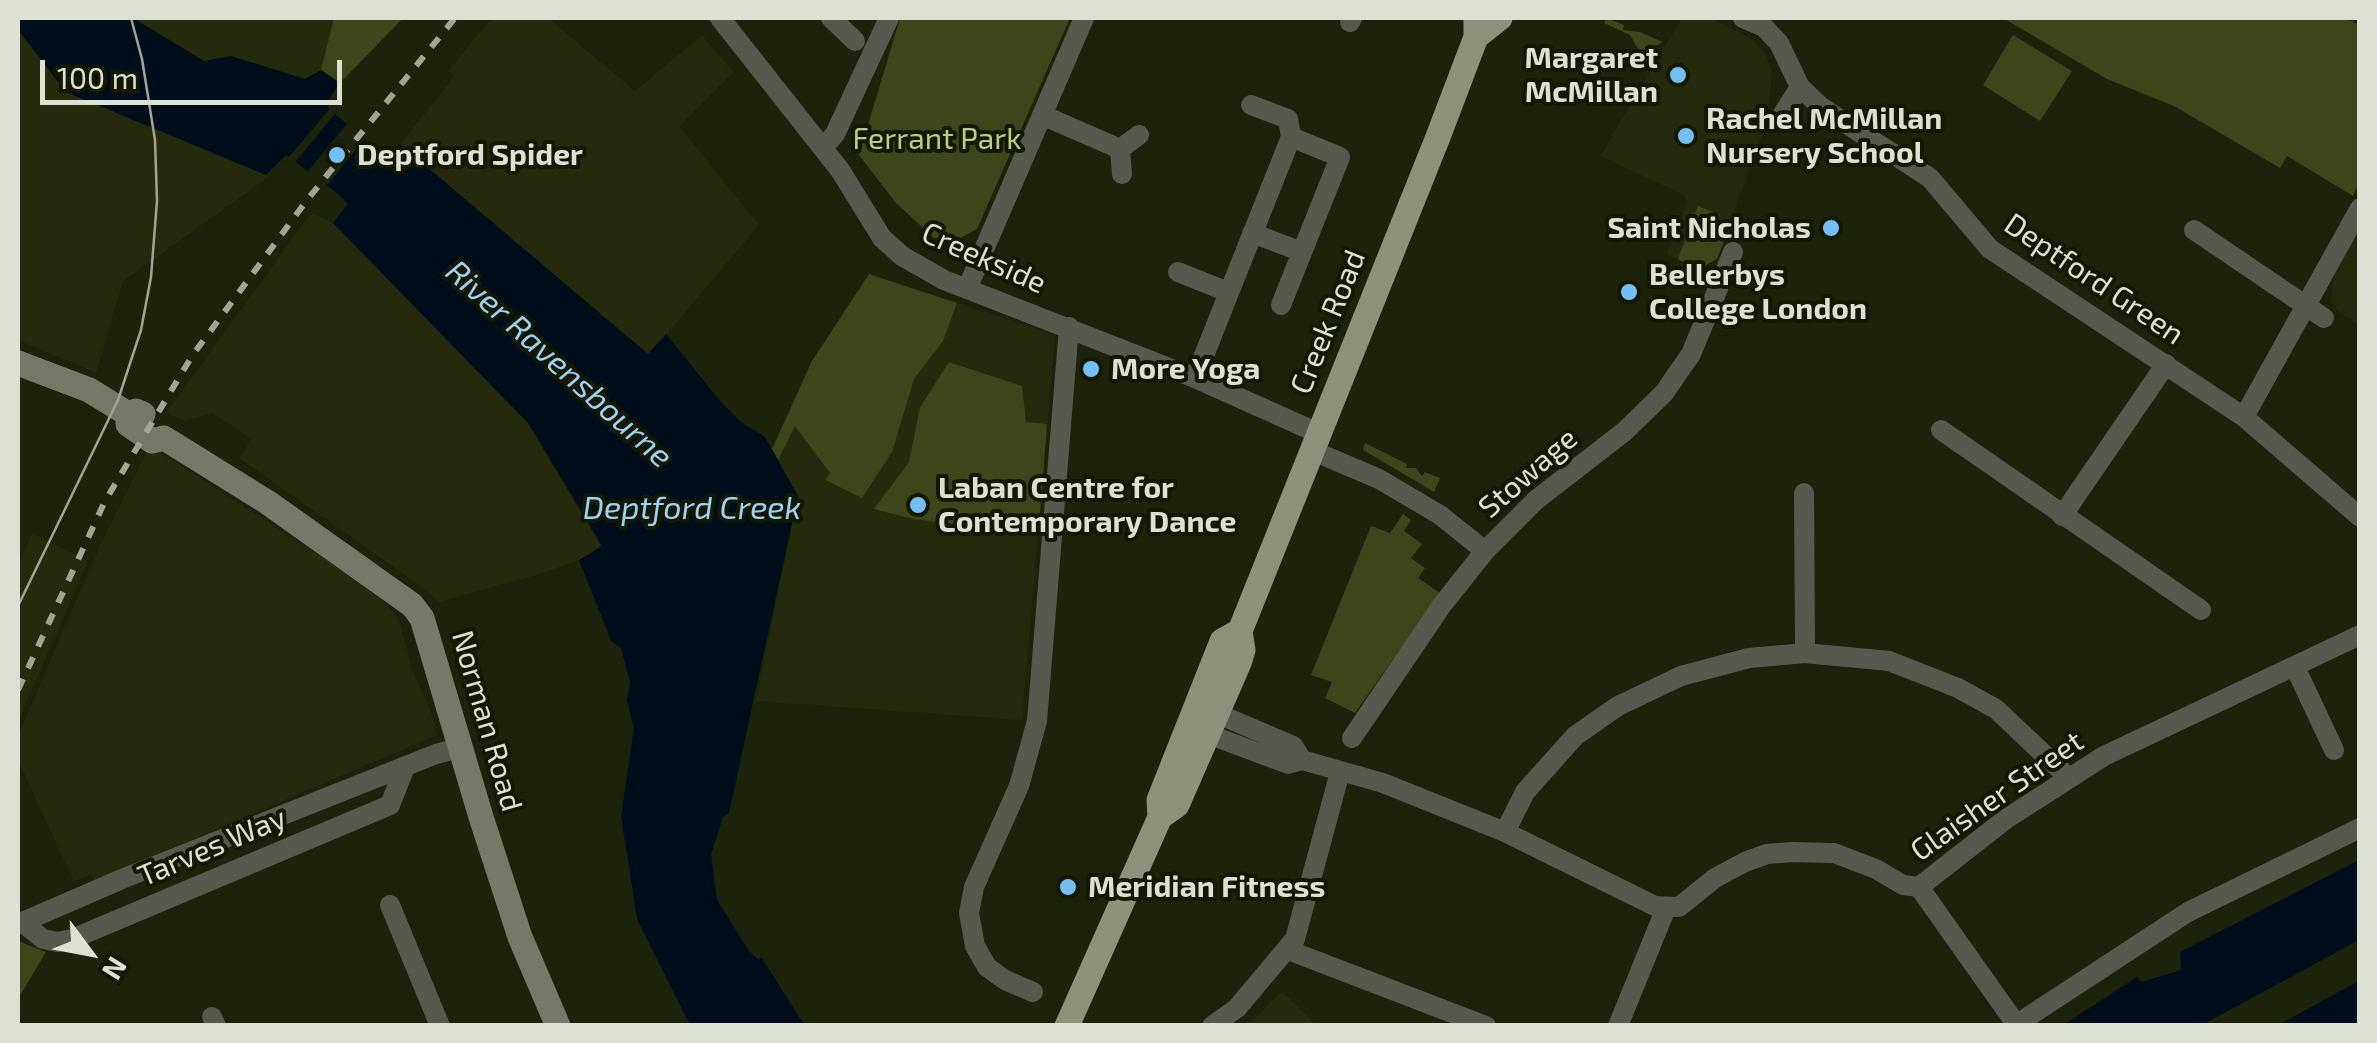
<!DOCTYPE html>
<style>
body{margin:0}
#map{position:relative;width:2377px;height:1043px;overflow:hidden;background:#1d220b;font-family:"Exo 2",sans-serif}
canvas{display:block}
.frame{position:absolute;inset:0;border:20px solid #dde1d3;pointer-events:none}
.north{position:absolute;left:40px;top:903px;width:100px;height:100px;-webkit-text-stroke:8px #141803;paint-order:stroke;rotate:122deg;font-size:28px;font-weight:700;line-height:40px;text-align:center;color:#dde1d3}
.north::after{content:'';display:block;margin:auto;width:35px;height:45px;background:#dde1d3;clip-path:polygon(50% 0,100% 100%,50% 72%,0 100%)}
.scale{position:absolute;left:40px;top:60px;width:302px;height:45px;box-sizing:border-box;border:5px solid #dde1d3;border-top:0;padding-left:12px;font-size:30px;line-height:35px;white-space:nowrap;color:#dde1d3;-webkit-text-stroke:8px #141803;paint-order:stroke}
</style>
<div id="map">
<canvas width="2377" height="1043"></canvas>
<div class="frame"></div>
<div class="north">N</div>
<div class="scale">100 m</div>
</div>
<script>
const g = document.querySelector('canvas').getContext('2d');
g.lineJoin = 'round';
function paint(path, color) {
  g.fillStyle = color;
  g.fill(path, 'evenodd');
}
function shape(rows) {
  const path = new Path2D();
  for (const r of rows) {
    path.moveTo(r[0], r[1]);
    for (let i = 2; i < r.length; i += 2) path.lineTo(r[i], r[i + 1]);
  }
  return path;
}
function trace(path, color, width, dash) {
  g.strokeStyle = color;
  g.lineWidth = width;
  g.lineCap = dash ? 'butt' : 'round';
  g.setLineDash(dash || []);
  g.stroke(path);
}
function drawText(font, color, halo, rows, align = 'center') {
  g.font = font + ' "Exo 2",sans-serif';
  g.lineWidth = 8;
  g.setLineDash([]);
  g.textBaseline = 'middle';
  g.strokeStyle = halo;
  g.fillStyle = color;
  for (const [text, x, y, turn = 0] of rows) {
    g.save();
    g.translate(x, y);
    g.rotate((+turn || 0) * Math.PI / 180);
    g.textAlign = isNaN(turn) ? turn : align;
    if (halo) g.strokeText(text, 0, 0);
    g.fillText(text, 0, 0);
    g.restore();
  }
}
const built = shape([
 [133,18,334,18,321,70,305,79,231,56,204,61],
 [492,18,548,18,635,91,702,35,733,72,679,126,759,225,649,355,400,144,454,77,448,71],
 [1682,18,1711,18,1753,40,1766,54,1772,73,1768,118,1717,259,1706,265,1702,272,1667,254,1687,202,1684,195,1600,156],
 [18,30,66,92,270,176,123,281,96,373,18,340],
 [311,213,333,223,528,423,602,547,579,560,540,574,439,602,425,589,239,458,252,439,213,413,186,421,166,413],
 [2359,231,2359,325,2339,312,2331,302,2334,275],
 [869,274,1055,335,1022,720,756,701,798,496,772,449,812,361],
 [150,446,376,592,399,620,412,670,428,704,437,735,95,881,91,875,74,882,18,760,18,736,99,548],
 [32,533,88,561,18,722,18,565],
 [1284,993,1316,1025,1249,1025,1279,994]
]);
const green = shape([
 [334,18,403,18,340,83,321,70],
 [900,18,1070,18,977,229,955,241,934,238,896,203,859,155],
 [1607,18,1624,25,1623,30,1640,32,1663,42,1641,54,1630,35,1604,23],
 [2003,18,2346,18,2359,25,2359,183,2353,196,2287,156,2280,168,2174,106,2107,79],
 [2013,35,2072,71,2040,121,1983,85],
 [1698,206,1720,215,1714,231,1726,236,1717,259,1706,265,1702,272,1678,259],
 [869,274,957,303,943,341,914,379,892,452,862,498,825,480,830,473,795,426,778,460,772,449,812,361],
 [949,362,1022,386,1026,422,1047,424,1040,514,996,522,956,524,913,519,874,509,909,462,920,407],
 [1365,443,1407,464,1406,468,1416,468,1422,476,1425,472,1440,478,1434,492,1363,450],
 [1403,514,1411,520,1404,531,1422,544,1411,558,1425,568,1418,578,1440,593,1355,713,1325,698,1332,682,1311,675,1371,526,1390,533],
 [18,941,46,952,18,999]
]);
const water = shape([
 [18,18,133,18,204,61,231,56,305,79,321,70,340,83,329,99,328,108,383,155,391,155,400,144,648,354,666,334,721,402,741,422,765,437,798,496,729,813,723,817,711,854,717,900,749,951,758,959,762,958,804,1025,690,1025,637,919,621,816,634,728,627,701,630,682,621,648,611,641,579,560,602,546,528,423,333,223,348,204,337,193,286,155,266,175,66,92,18,30],
 [2359,860,2359,1025,2062,1026,2137,977,2142,982,2181,970,2180,952]
]);
const pier = shape([
 [333,105,338,110,292,166,286,161,283,164],
 [350,120,368,135,324,189,305,175],
 [2359,940,2359,981,2278,1025,2202,1025]
]);
const street = shape([
 [720,18,840,170,882,238,902,256,944,280,1195,378,1318,433],
 [831,18,855,41],
 [1743,18,1764,27,1779,43,1800,87,1821,107,1930,178,1990,249,2244,417,2360,517],
 [1350,22,1352,18],
 [1251,105,1288,119,1291,137],
 [1042,115,1120,149],
 [1781,117,1800,87],
 [823,148,835,134,889,18],
 [1120,149,1122,174],
 [1120,149,1139,135],
 [2194,230,2324,318],
 [1252,233,1302,252],
 [1178,272,1228,292],
 [967,289,1084,18],
 [1195,378,1291,137,1340,157,1281,305],
 [2244,417,2360,208],
 [1941,430,2201,610],
 [1311,450,1379,479,1440,515,1485,551],
 [1804,493,1805,653],
 [2062,516,2166,364],
 [2295,667,2334,750],
 [1204,708,1293,746,1302,760],
 [1197,730,1288,764,1302,760,1383,783,1505,832,1655,906,1679,907,1715,878,1745,862,1767,854,1792,852,1834,853,1876,869,1903,885,1919,887,2006,819,2104,756,2360,635],
 [1352,738,1442,605,1485,551,1536,500,1625,431,1664,393,1691,354,1733,252],
 [1505,832,1525,792,1575,736,1618,706,1681,676,1749,658,1805,653,1889,661,1958,688,1996,709,2069,778],
 [1919,887,2016,1024],
 [390,905,440,1026],
 [22,922,43,939,58,942,72,939,390,805,405,767],
 [18,924,122,879,436,754,459,748],
 [1288,950,1486,1026],
 [1033,992,1005,980,987,967,975,946,969,913,974,887,1019,786,1037,721,1069,327],
 [212,1017,216,1026],
 [1212,1026,1237,1008,1295,939,1340,772],
 [1618,1026,1666,908],
 [2014,1026,2188,912,2360,828]
]);
const secondary = shape([
 [18,363,89,390,128,414,136,411,143,414],
 [128,414,128,424,152,441,164,438,267,502,412,605,422,618,481,817,520,937,558,1026]
]);
const primary = shape([
 [1476,37,1500,18],
 [1160,817,1177,805,1239,663,1243,650,1240,631,1438,137,1476,37,1476,18],
 [1067,1026,1160,817,1159,800,1222,641,1240,631]
]);
const tram = shape([
 [18,606,118,400,141,330,151,277,157,201,155,140,142,59,131,18]
]);
const rail = shape([
 [18,690,105,501,192,356,307,200,455,18]
]);
const markers = [
 [1678,75,10,"#74c0f6"],
 [1686,136,10,"#74c0f6"],
 [337,155,10,"#74c0f6"],
 [1831,228,10,"#74c0f6"],
 [1629,292,10,"#74c0f6"],
 [1091,369,10,"#74c0f6"],
 [918,505,10,"#74c0f6"],
 [1068,887,10,"#74c0f6"]
];
const poiNames = [
 ["Margaret",1658,58,"right"],
 ["McMillan",1658,92,"right"],
 ["Rachel McMillan",1706,119],
 ["Nursery School",1706,153],
 ["Deptford Spider",357,155],
 ["Saint Nicholas",1811,228,"right"],
 ["Bellerbys",1649,275],
 ["College London",1649,309],
 ["More Yoga",1111,369],
 ["Laban Centre for",938,488],
 ["Contemporary Dance",938,522],
 ["Meridian Fitness",1088,887]
];
const parkNames = [
 ["Ferrant Park",937,139]
];
const streetNames = [
 ["Creekside",984,258,24],
 ["Deptford Green",2094,279,34],
 ["Creek Road",1328,322,-68],
 ["Stowage",1528,473,-41],
 ["Norman Road",487,721,74],
 ["Glaisher Street",1997,796,-35],
 ["Tarves Way",212,847,-23]
];
const waterNames = [
 ["River Ravensbourne",559,364,42],
 ["Deptford Creek",692,508]
];
paint(built, '#252a0c');
paint(green, '#3d451b');
paint(water, '#000e1c');
paint(pier, '#1d220b');
trace(street, '#56594e', 20);
trace(secondary, '#757968', 25);
trace(primary, '#8d927c', 25);
trace(tram, '#a0a594', 2.5);
trace(rail, '#a0a594', 6, [12, 12]);
for (const [x, y, r, color] of markers) {
  const dot = new Path2D();
  dot.arc(x, y, r, 0, 2 * Math.PI);
  g.fillStyle = color;
  g.fill(dot);
  trace(dot, '#141803', 4);
}
drawText('bold 30px', '#dde1d3', '#141803', poiNames, 'left');
drawText('30px', '#bccc85', '#141803', parkNames);
drawText('30px', '#dde1d3', '#141803', streetNames);
drawText('italic 32px', '#9dd2f8', '#141803', waterNames);
</script>
